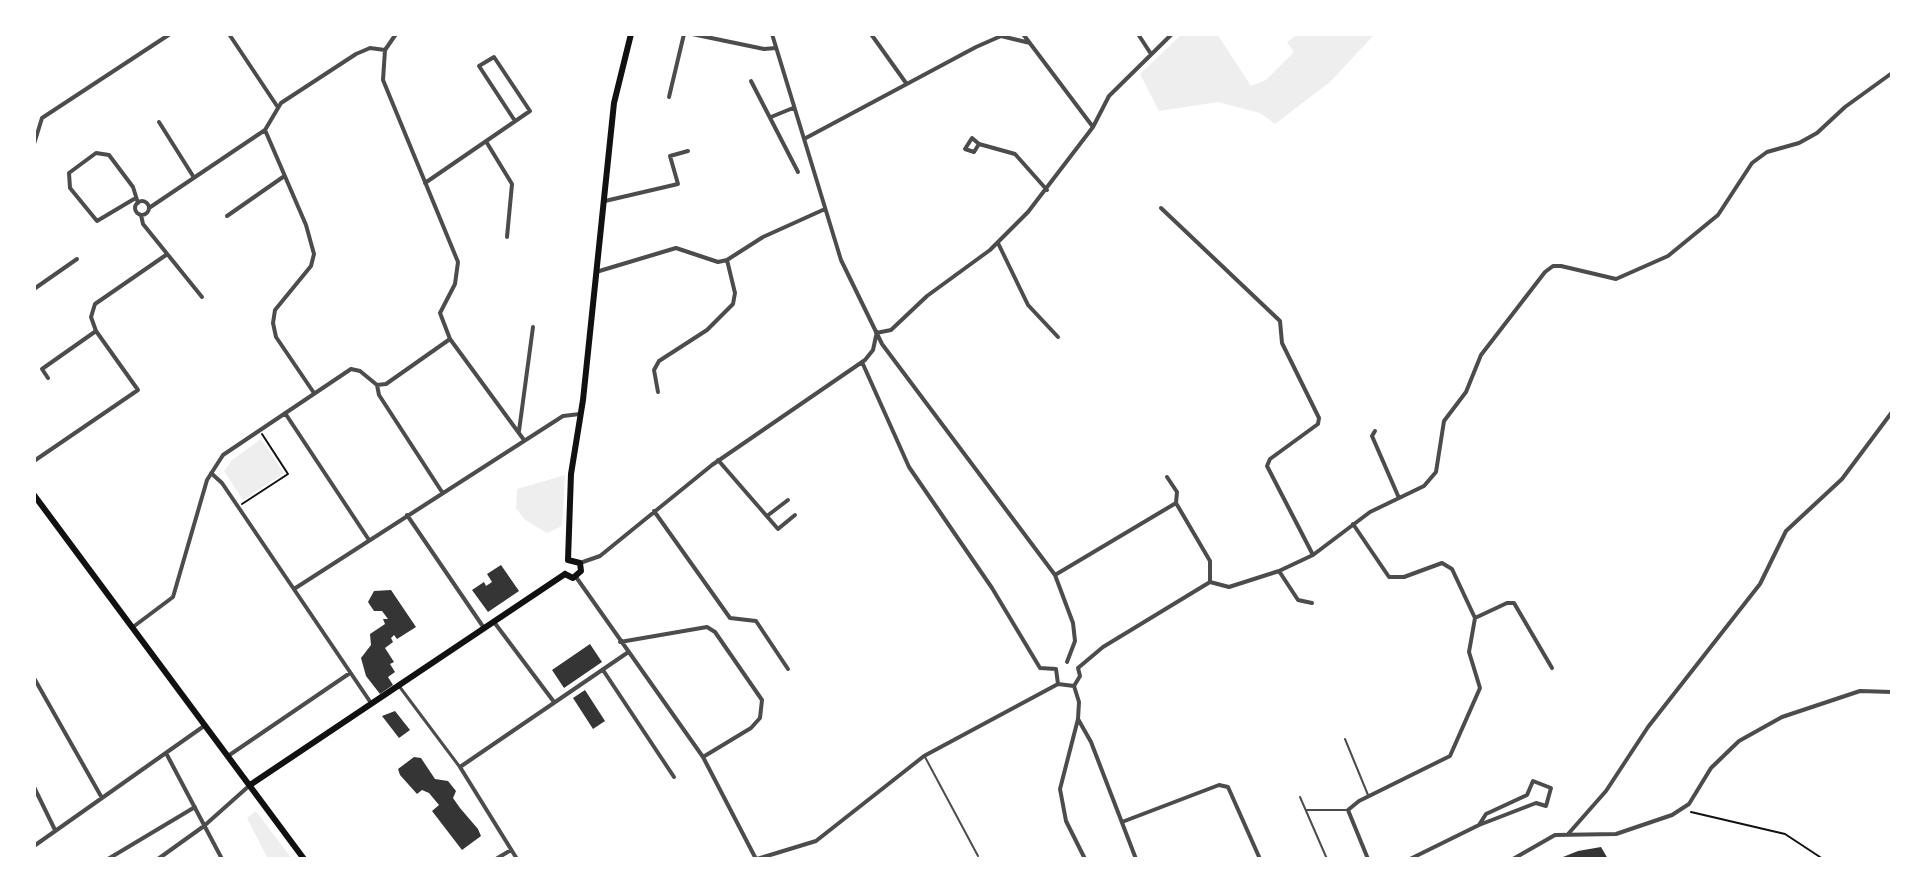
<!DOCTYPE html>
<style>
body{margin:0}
#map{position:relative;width:1926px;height:893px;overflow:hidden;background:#fff;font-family:"Alegreya Sans",sans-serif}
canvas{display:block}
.frame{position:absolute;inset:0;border:36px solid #fff;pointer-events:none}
</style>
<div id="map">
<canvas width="1926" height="893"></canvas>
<div class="frame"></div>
</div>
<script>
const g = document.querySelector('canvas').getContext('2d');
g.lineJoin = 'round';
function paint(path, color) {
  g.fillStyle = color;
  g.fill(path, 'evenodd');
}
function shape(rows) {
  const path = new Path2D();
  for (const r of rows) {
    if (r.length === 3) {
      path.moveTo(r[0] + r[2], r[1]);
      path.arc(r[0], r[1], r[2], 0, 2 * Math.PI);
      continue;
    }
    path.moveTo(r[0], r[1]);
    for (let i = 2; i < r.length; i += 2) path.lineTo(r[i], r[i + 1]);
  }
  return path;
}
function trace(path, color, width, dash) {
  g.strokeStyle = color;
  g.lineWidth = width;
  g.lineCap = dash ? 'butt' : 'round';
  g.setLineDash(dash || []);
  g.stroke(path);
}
const green = shape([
 [1182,34,1217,34,1251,86,1266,80,1294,52,1287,42,1298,34,1375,34,1330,82,1275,124,1260,113,1218,102,1159,111,1140,74],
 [261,439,284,473,243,500,224,471,232,460],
 [565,475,562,526,547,533,524,519,516,508,517,489],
 [256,811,292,859,268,859,247,818]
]);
const building = shape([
 [501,565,519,591,488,612,472,590,484,582,486,586,492,582,487,574],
 [391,590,416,627,397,639,394,635,391,638,393,642,385,648,394,662,390,664,395,672,388,677,393,685,380,694,366,676,361,658,371,645,370,634,385,624,383,619,388,619,382,611,374,611,368,602,374,591],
 [590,644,602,662,564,688,552,670],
 [585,690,605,721,593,729,573,698],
 [395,711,410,730,399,738,382,716],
 [414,757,421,758,435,779,448,781,456,791,453,798,460,808,478,829,481,836,462,850,432,811,439,805,429,793,422,790,417,794,400,775,398,769],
 [1601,847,1608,859,1558,859,1578,851]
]);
const path = shape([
 [242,504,288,474,262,434],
 [1691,812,1785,834,1823,859]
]);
const service = shape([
 [1345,739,1368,795],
 [925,757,978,856],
 [1300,797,1327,859],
 [1306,810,1347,810]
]);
const pedestrian = shape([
 [399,686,459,766]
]);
const minor = shape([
 [229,34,277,106],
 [692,34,764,49,776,48],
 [772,34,841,260,882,344,1055,575,1073,623,1075,641,1067,662],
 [871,34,906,83],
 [1023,34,1093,127],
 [1138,34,1151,54],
 [751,81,798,172],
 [669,97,684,34],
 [771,117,793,108],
 [159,122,193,176],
 [804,139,976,47,1001,36,1030,43],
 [487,143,512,184,507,237],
 [34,144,42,118,170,34],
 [979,144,974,152,965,149,972,138,979,144,1015,154,1047,190],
 [425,183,530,111,494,57,479,66,515,121],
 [134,199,97,221,70,188,69,173,96,153,109,155,133,187,138,203],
 [605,201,678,184,670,156,688,151],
 [142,208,7],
 [149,208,265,130],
 [1161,208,1280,321,1282,343,1319,418,1318,424,1270,459,1267,466,1313,555],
 [141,215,143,224,202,297],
 [227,216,283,177],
 [998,243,1028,305,1058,337],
 [596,272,676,248,718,262,727,260,763,237,825,209],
 [34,289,77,259],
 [876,333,891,330,927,296,990,250,1028,212,1093,127,1109,96,1172,34],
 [450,339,524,440],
 [862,362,909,467,992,588,1040,668,1056,669],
 [48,378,42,369,96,331],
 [377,385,379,395,442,492],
 [658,392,654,370,659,361,707,330,733,304,735,293,727,260],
 [314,393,276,337,273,323,275,310,311,266,314,254,306,225,265,130,281,103,356,54,370,48,385,50],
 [285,413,369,540],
 [519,431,533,327],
 [1375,431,1372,436,1399,498],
 [718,460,778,529,795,515],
 [34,461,138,390,96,331,91,317,95,304,166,255],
 [211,473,222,483,371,703],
 [1167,477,1177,492,1176,503,1210,561,1210,582],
 [654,511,730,618,756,621,788,669],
 [407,515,484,628],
 [767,516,788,500],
 [1353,524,1389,577,1404,577,1442,563,1452,569,1475,618,1469,652,1480,688,1450,756,1359,801,1348,810,1368,859],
 [580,563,600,556,712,465,865,360,873,350,876,336],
 [1279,571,1298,600,1312,603],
 [1055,575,1176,503],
 [576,577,703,757,756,859],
 [294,589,563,416,580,414],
 [1475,618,1507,603,1514,603,1552,668],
 [494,622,554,702],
 [133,627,173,597,207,480,223,455,351,369,360,371,377,385,386,384,450,339,440,313,455,284,458,262,383,80,385,50,396,34],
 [620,642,707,627,715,632,762,700,760,718,751,728,703,757],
 [1078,668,1103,647,1210,582,1229,587,1279,571,1313,555,1370,512,1424,486,1436,472,1444,421,1466,392,1481,355,1545,272,1553,266,1561,266,1616,279,1668,256,1718,215,1752,163,1767,152,1799,143,1817,133,1845,107,1892,73],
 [1056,669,1058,684],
 [603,670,674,777],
 [34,678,102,798],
 [1058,684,1074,686],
 [1074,686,1079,702,1078,719,1060,789,1066,821,1085,859],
 [1074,686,1080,676,1078,668],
 [1078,719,1091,742,1136,859],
 [166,753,222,859],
 [228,756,350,673],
 [34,787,55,830],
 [1122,822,1219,785,1228,787,1260,859],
 [1569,833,1606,791,1648,727,1760,584,1786,531,1842,479,1892,412],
 [34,846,204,726],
 [108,859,195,807],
 [158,859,204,826,250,785],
 [496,859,511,850],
 [517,859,460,767,627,653],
 [757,859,816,841,924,756,1058,684],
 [1410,859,1479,825,1536,803,1546,806,1551,788,1533,781,1527,795,1486,814,1479,825],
 [1513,859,1555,835,1616,834,1672,815,1689,804,1711,768,1739,741,1782,717,1860,691,1892,692]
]);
const secondary = shape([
 [34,495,304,859],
 [568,560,571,474,583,400,614,103,631,34],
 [565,574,573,578,581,571,580,563,568,560],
 [250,785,565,574]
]);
paint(green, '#eee');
paint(building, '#353535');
trace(path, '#111', 2);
trace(service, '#4c4c4c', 2);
trace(pedestrian, '#4c4c4c', 3);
trace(minor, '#4c4c4c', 4);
trace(secondary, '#111', 6);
</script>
